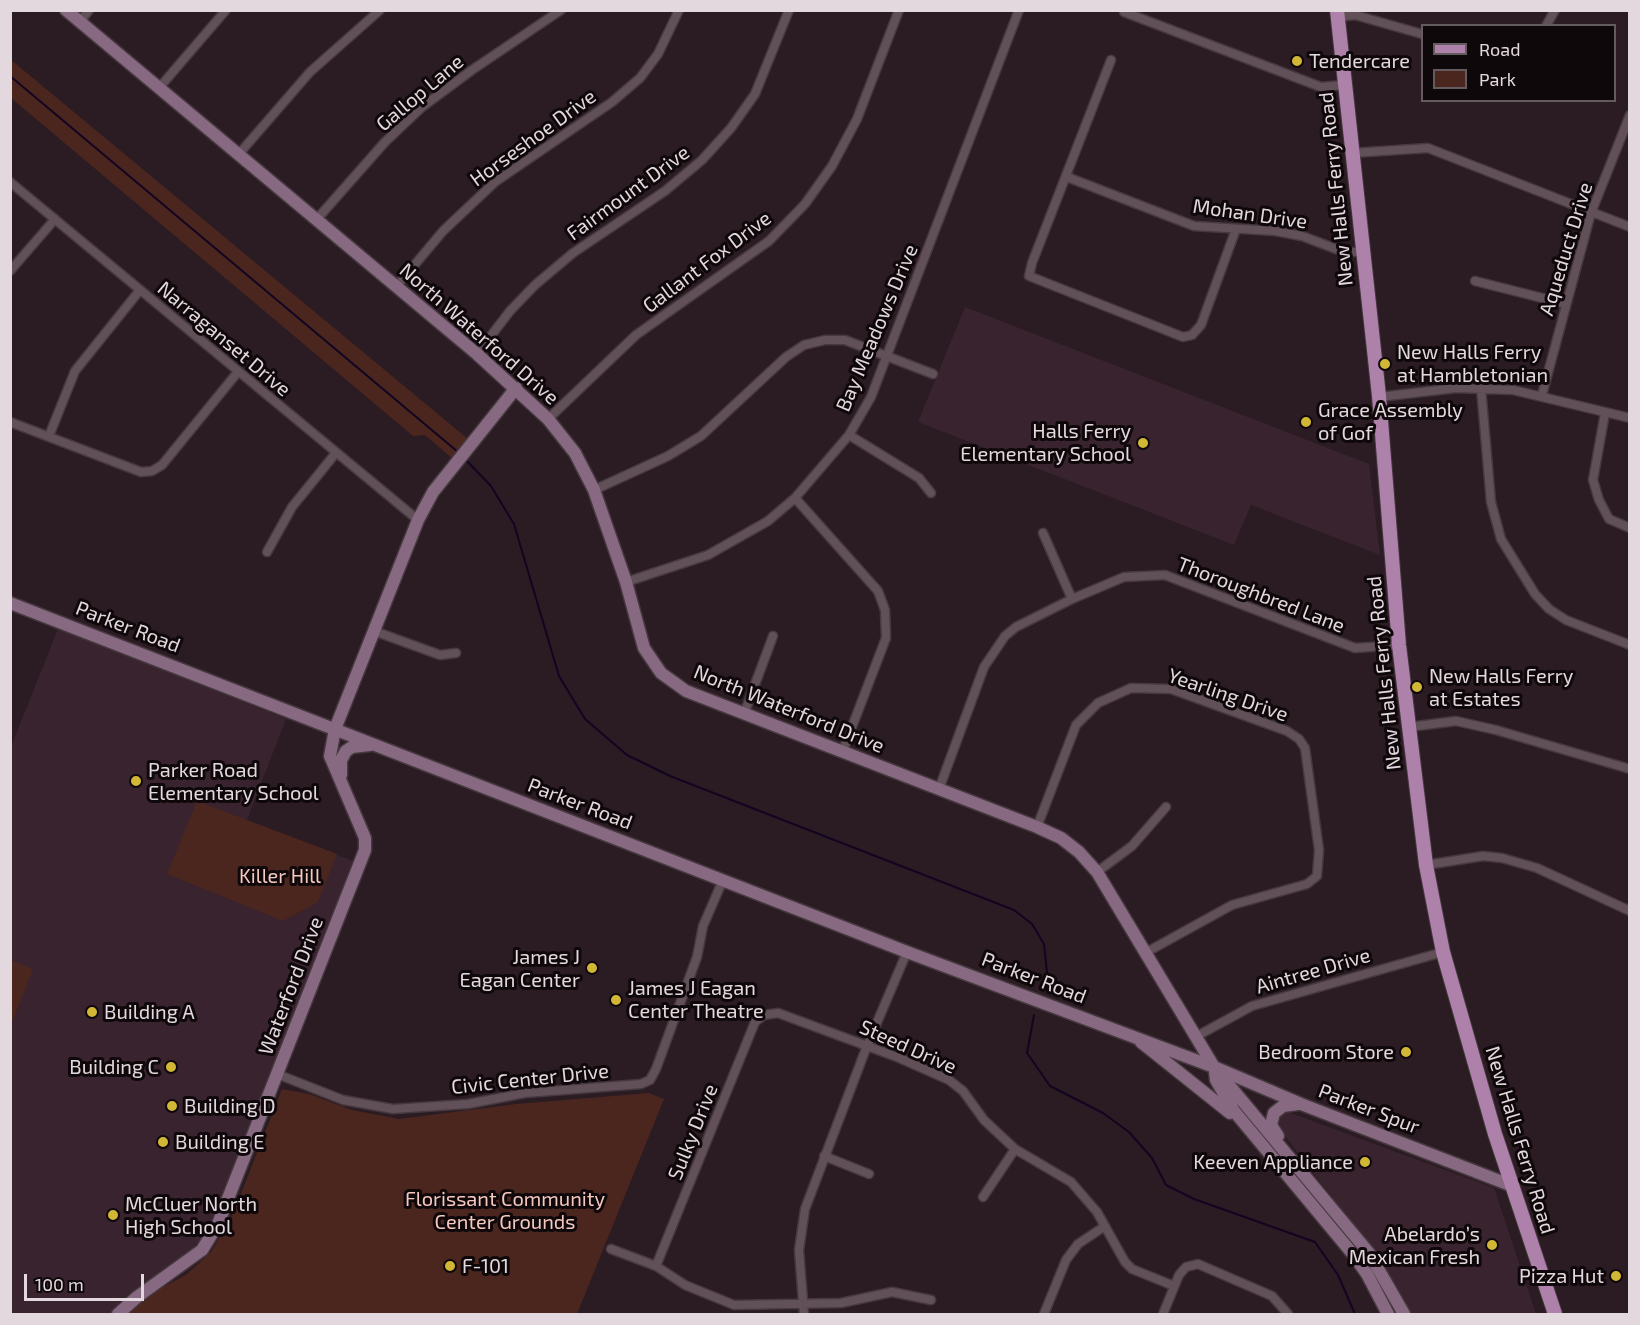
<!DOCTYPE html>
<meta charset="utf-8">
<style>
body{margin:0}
#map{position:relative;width:1640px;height:1325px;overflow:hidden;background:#2b1b23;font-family:"Exo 2",sans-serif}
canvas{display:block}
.frame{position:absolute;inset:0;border:12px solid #e3d8dd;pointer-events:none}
.legend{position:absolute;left:1421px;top:24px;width:195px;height:78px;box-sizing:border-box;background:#0f080b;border:2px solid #645b5f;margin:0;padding:8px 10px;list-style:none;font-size:18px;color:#e3d8dd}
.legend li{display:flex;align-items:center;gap:12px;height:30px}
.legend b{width:30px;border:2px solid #645b5f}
.scale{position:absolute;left:24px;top:1274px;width:120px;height:27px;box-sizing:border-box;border:3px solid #e3d8dd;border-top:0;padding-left:8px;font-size:18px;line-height:21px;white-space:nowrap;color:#e3d8dd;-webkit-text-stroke:4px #0f080b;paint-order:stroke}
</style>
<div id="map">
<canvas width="1640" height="1325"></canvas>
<div class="frame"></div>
<ul class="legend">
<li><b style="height:8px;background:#ae81ab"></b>Road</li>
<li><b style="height:16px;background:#4a261f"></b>Park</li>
</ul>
<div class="scale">100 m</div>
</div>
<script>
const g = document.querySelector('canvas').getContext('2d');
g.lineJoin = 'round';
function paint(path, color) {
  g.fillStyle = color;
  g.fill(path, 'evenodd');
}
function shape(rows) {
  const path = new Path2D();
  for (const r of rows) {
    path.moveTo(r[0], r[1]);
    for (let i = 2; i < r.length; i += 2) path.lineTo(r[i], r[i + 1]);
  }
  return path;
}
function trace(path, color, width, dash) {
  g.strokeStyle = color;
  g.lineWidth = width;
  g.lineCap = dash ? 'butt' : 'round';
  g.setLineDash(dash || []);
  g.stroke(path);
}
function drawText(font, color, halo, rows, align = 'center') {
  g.font = font + ' "Exo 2",sans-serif';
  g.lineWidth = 6;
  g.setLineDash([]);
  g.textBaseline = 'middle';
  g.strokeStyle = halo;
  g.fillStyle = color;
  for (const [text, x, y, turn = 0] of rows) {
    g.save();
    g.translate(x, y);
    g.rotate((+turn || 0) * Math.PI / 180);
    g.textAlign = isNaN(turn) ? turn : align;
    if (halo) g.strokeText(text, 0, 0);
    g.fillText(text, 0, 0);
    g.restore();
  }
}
const built = shape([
 [965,307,1369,464,1380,555,1251,505,1234,545,918,422],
 [58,629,286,719,247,820,353,861,208,1230,187,1255,121,1300,110,1314,11,1314,10,749],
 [1288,1112,1494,1188,1536,1314,1410,1314,1376,1253,1284,1135,1278,1120,1282,1114]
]);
const green = shape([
 [10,59,468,439,453,459,425,435,413,436,11,98],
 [197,801,337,854,318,902,283,921,167,874],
 [11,960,33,969,11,1025],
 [282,1089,309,1094,352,1110,399,1119,516,1104,649,1093,664,1099,577,1314,127,1314,149,1295,187,1274,211,1252,233,1214]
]);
const stream = shape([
 [10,76,458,452],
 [464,458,491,486,514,524,559,676,585,719,627,755,670,776,1014,910,1032,924,1044,944,1047,973,1044,988],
 [1034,1015,1027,1053,1050,1086,1103,1113,1129,1132,1152,1158,1166,1185,1194,1199,1315,1242,1338,1275,1355,1314]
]);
const street = shape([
 [1124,12,1321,87,1344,85],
 [1337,17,1355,15,1422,34],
 [80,22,89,10],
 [1546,26,1555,10],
 [1111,60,1032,263,1029,276,1183,337,1192,335,1201,325,1236,229],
 [159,88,226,10],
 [1352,153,1428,148,1630,227],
 [238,155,310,72,380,10],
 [1067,177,1194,226,1275,231,1302,236,1344,252,1362,252],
 [10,182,418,520],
 [317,219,385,142,422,107,472,70,561,10],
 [10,271,55,219],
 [1475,281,1566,304],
 [396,287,443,231,495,182,612,102,640,78,658,54,679,10],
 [477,354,510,311,535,285,573,253,665,191,702,160,731,128,755,94,789,10],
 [1481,388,1491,502,1501,539,1535,594,1549,609,1566,620,1630,645],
 [1542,395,1591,213,1630,115],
 [1379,397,1456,388,1513,390,1630,418],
 [1605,413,1593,480,1599,500,1609,519,1630,528],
 [548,419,636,335,769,241,805,204,832,166,857,119,899,10],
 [10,422,141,472,152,471,162,465,237,373],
 [849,435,919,478,931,493],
 [49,436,75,371,140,290],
 [594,490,668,456,701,436,786,357,804,345,825,340,845,340,933,374],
 [795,498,878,591,885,610,886,638,842,753],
 [1043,533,1072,599],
 [267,552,292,507,335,454],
 [626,582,708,555,768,521,795,498,849,435,871,397,1019,10],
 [374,631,440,655,456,653],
 [744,714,773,636],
 [1409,727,1456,721,1496,730,1630,769],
 [939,789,984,667,1005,636,1016,627,1072,599,1124,577,1165,575,1355,648,1399,645],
 [1037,827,1076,725,1098,703,1131,688,1171,689,1287,731,1299,739,1305,748,1319,850,1317,876,1307,884,1232,905,1145,953],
 [1426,865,1483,856,1502,858,1537,868,1630,911],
 [1097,872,1132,846,1166,807],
 [1197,1036,1252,1006,1443,952],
 [277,1074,343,1100,393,1109,468,1104,525,1093,641,1084,650,1080,656,1069,697,957,703,926,723,880],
 [824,1156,869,1174],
 [983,1197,1015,1149],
 [611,1249,656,1266,685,1285,734,1305,841,1303,892,1292,931,1300],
 [656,1266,755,1022,764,1015,778,1013,897,1057,949,1080,963,1091,984,1120,1015,1149,1071,1182,1097,1212,1125,1262,1132,1269,1174,1286],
 [804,1314,799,1250,805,1209,867,1046,907,952],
 [1044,1314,1066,1260,1078,1244,1105,1226],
 [1163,1314,1179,1275,1186,1267,1198,1264,1272,1296,1288,1314]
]);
const secondary = shape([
 [66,10,477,354,548,419,575,453,594,490,626,582,644,648,661,673,686,691,1037,827,1061,838,1079,852,1097,872,1214,1067,1369,1253,1404,1314],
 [10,603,907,952,1214,1067,1301,1104,1510,1185],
 [341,775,341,760,346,751,352,747,370,745],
 [1141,1042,1230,1113],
 [1215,1072,1216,1080,1234,1111,1352,1253,1367,1274,1388,1314],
 [1278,1136,1271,1125,1274,1113,1283,1106,1298,1104],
 [118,1314,137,1297,202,1250,218,1224,365,850,365,838,330,756,335,729,418,520,433,492,516,388]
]);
const primary = shape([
 [1337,10,1379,396,1399,645,1426,865,1443,952,1495,1134,1555,1314]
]);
const markers = [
 [1297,61,6,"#d2b736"],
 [1385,364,6,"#d2b736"],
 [1306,422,6,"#d2b736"],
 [1143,443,6,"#d2b736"],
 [1417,687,6,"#d2b736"],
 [136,781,6,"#d2b736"],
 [592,968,6,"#d2b736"],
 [616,1000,6,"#d2b736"],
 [92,1012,6,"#d2b736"],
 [1406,1052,6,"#d2b736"],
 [171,1067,6,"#d2b736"],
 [172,1106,6,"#d2b736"],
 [163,1142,6,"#d2b736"],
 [1365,1162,6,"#d2b736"],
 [113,1215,6,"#d2b736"],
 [1492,1245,6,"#d2b736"],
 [450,1266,6,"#d2b736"],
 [1616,1276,6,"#d2b736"]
];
const poiNames = [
 ["Tendercare",1309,61],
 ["New Halls Ferry",1397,352],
 ["at Hambletonian",1397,375],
 ["Grace Assembly",1318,410],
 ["of Gof",1318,433],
 ["Halls Ferry",1131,431,"right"],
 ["Elementary School",1131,454,"right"],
 ["New Halls Ferry",1429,676],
 ["at Estates",1429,699],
 ["Parker Road",148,770],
 ["Elementary School",148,793],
 ["James J",580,957,"right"],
 ["Eagan Center",580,980,"right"],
 ["James J Eagan",628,988],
 ["Center Theatre",628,1011],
 ["Building A",104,1012],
 ["Bedroom Store",1394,1052,"right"],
 ["Building C",159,1067,"right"],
 ["Building D",184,1106],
 ["Building E",175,1142],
 ["Keeven Appliance",1353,1162,"right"],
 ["McCluer North",125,1204],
 ["High School",125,1227],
 ["Abelardo’s",1480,1234,"right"],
 ["Mexican Fresh",1480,1257,"right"],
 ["F-101",462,1266],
 ["Pizza Hut",1604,1276,"right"]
];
const streetNames = [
 ["Gallop Lane",420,93,-40],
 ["Horseshoe Drive",533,138,-36],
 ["New Halls Ferry Road",1336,189,-96],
 ["Fairmount Drive",628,193,-36],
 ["Mohan Drive",1250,214,8],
 ["Aqueduct Drive",1566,249,-73],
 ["Gallant Fox Drive",707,262,-37],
 ["Bay Meadows Drive",877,328,-67],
 ["North Waterford Drive",479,334,41],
 ["Narraganset Drive",224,339,40],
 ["Thoroughbred Lane",1261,595,21],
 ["Parker Road",128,627,21],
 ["New Halls Ferry Road",1384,673,-96],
 ["Yearling Drive",1228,695,19],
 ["North Waterford Drive",789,709,22],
 ["Parker Road",580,804,21],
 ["Aintree Drive",1313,971,-16],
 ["Parker Road",1034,978,21],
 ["Waterford Drive",291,986,-69],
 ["Steed Drive",908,1047,24],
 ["Civic Center Drive",530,1079,-6],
 ["Parker Spur",1369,1109,21],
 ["Sulky Drive",693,1132,-68],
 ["New Halls Ferry Road",1520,1140,73]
];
const parkNames = [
 ["Killer Hill",280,876],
 ["Florissant Community",505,1199],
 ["Center Grounds",505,1222]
];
paint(built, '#38232e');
paint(green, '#4a261f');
trace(stream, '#130421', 2);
trace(street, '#45383e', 11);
trace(secondary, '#45383e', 15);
trace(primary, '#45383e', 16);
trace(street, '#625059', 8);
trace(secondary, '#886982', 12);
trace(primary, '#ae81ab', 14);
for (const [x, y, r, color] of markers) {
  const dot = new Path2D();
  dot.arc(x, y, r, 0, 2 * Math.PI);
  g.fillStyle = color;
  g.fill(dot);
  trace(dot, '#0f080b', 2);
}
drawText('20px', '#e3d8dd', '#0f080b', poiNames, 'left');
drawText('20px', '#e3d8dd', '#0f080b', streetNames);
drawText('20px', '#f6c8be', '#0f080b', parkNames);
</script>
